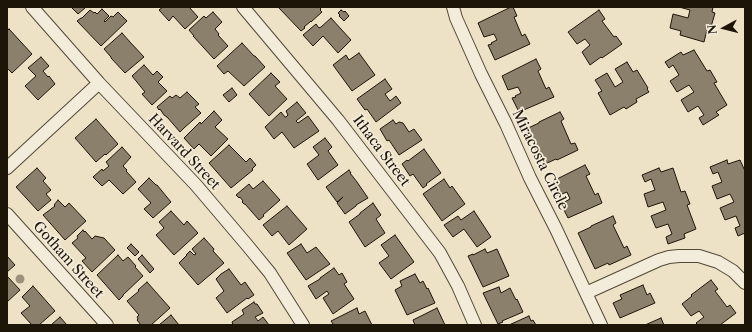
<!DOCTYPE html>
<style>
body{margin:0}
#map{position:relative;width:752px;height:332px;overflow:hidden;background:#eee2c6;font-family:"Libre Caslon Text",serif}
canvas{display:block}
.frame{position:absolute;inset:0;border:8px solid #1e1509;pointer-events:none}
.north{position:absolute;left:704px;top:8px;width:40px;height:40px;-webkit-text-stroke:3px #f4ecda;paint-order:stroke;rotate:263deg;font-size:11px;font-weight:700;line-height:16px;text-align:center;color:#1e1509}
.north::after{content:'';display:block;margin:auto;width:14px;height:18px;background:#1e1509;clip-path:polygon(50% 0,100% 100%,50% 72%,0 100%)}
</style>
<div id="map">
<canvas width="752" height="332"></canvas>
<div class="frame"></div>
<div class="north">N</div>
</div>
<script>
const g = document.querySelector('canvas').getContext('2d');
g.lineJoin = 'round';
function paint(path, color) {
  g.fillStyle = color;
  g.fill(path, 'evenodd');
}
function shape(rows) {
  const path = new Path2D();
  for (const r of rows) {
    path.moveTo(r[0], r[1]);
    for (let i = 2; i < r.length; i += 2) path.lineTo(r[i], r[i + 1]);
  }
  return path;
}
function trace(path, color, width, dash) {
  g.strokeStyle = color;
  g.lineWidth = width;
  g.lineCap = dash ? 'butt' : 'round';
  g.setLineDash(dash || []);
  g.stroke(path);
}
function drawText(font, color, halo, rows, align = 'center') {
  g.font = font + ' "Libre Caslon Text",serif';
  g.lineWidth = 3.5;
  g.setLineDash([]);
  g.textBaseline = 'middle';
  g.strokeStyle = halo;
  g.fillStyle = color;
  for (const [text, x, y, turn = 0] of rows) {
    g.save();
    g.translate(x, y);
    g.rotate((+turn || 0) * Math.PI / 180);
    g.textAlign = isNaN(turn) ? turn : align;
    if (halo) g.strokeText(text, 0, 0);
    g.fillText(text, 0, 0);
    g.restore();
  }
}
const building = shape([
 [71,7,84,7,85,8,78,14,71,7],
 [163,7,189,7,198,17,185,29,173,16,169,21,159,10,163,7],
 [278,7,319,7,321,9,320,10,322,12,311,22,311,21,304,27,305,28,301,31,278,7],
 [511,7,513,7,517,16,514,17,522,36,525,34,530,44,495,60,488,45,492,44,491,43,497,40,494,34,484,37,478,23,511,7],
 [679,7,713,7,712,12,715,13,711,27,708,26,704,42,680,35,681,31,670,28,673,14,688,18,690,10,679,7],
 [102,9,109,16,104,21,105,22,111,16,113,17,118,12,127,21,101,46,77,21,81,18,82,18,90,10,94,13,95,12,97,14,102,9],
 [341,10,344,12,345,11,349,16,344,21,339,16,340,15,338,13,341,10],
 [599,10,605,19,602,21,614,37,616,36,622,44,602,58,601,57,590,65,582,52,590,45,585,39,577,44,568,32,599,10],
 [213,12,222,22,215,29,219,34,218,35,228,46,214,59,193,36,194,36,189,30,204,16,206,18,213,12],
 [331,18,351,40,338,53,323,36,313,46,303,35,316,24,319,28,321,27,331,18],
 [9,29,32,54,12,73,7,68,7,31,9,29],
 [122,33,130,42,144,57,125,73,111,58,111,57,104,49,122,33],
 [242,43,254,56,255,56,265,67,244,86,228,71,224,74,217,66,242,43],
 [694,50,707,71,710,70,717,82,714,83,727,105,716,112,719,115,703,125,699,118,704,115,698,106,688,112,681,100,694,92,689,85,677,92,670,81,679,75,673,65,669,68,665,62,681,52,683,55,694,50],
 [359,53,375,75,352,91,333,65,346,55,349,60,359,53],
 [41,57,49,66,43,71,48,77,49,76,55,84,38,100,25,86,36,76,28,68,41,57],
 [536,59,541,69,538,71,546,89,549,87,554,97,519,112,512,98,516,97,515,96,521,93,518,87,508,90,502,76,536,59],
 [627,62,633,72,637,70,648,88,647,89,649,92,636,99,637,102,626,109,624,107,610,115,598,93,602,91,595,80,607,73,615,87,623,82,615,69,627,62],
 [144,65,153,75,157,71,163,77,158,82,167,91,152,105,142,94,145,92,132,76,144,65],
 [271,73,280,82,275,86,287,99,269,116,249,94,271,73],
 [385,79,392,89,385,94,390,101,396,96,401,103,376,122,367,109,365,110,357,99,385,79],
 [232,88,237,95,229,102,223,95,232,88],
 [187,92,199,104,195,107,201,113,184,128,180,132,167,117,164,115,160,109,159,110,157,107,170,96,172,98,176,95,180,98,187,92],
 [297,102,306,113,296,121,298,123,308,116,319,131,294,148,282,132,274,139,265,127,281,112,285,117,286,117,288,115,286,111,297,102],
 [214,111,222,120,215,127,228,139,211,156,199,144,194,149,184,138,200,122,201,124,214,111],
 [560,112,564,119,561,121,571,144,575,143,578,150,557,160,556,159,543,165,526,129,539,123,539,122,560,112],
 [96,119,118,144,106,155,105,154,96,162,75,138,96,119],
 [393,120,396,124,399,122,403,123,409,132,414,129,422,140,399,155,389,140,387,141,380,129,393,120],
 [325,138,332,147,328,151,338,165,318,180,307,164,319,155,313,147,325,138],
 [229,145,246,162,250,158,256,165,252,169,253,170,231,188,209,163,229,145],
 [122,147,131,157,123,166,127,170,126,171,136,182,123,194,109,180,102,186,93,177,102,169,103,171,109,166,106,162,122,147],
 [424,149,441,173,426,184,427,185,423,188,413,174,410,176,402,164,407,160,408,161,424,149],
 [727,160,728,164,740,160,745,171,745,233,738,236,735,228,740,226,736,216,725,220,720,208,734,202,730,194,717,199,712,186,722,182,718,172,713,174,710,167,727,160],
 [585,165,590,174,586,176,595,195,598,193,602,203,568,218,561,204,570,199,567,192,557,196,551,182,585,165],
 [37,168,46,178,43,181,51,190,46,194,51,200,38,211,16,187,37,168],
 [659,168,661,172,673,168,681,192,685,191,690,204,687,205,696,229,684,234,685,238,668,244,666,237,672,234,668,224,656,228,651,216,666,210,663,202,648,207,644,194,655,190,651,179,645,182,642,175,659,168],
 [349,170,351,173,350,173,357,182,368,198,356,205,356,206,345,214,337,203,343,197,337,202,326,187,349,170],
 [149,178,156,185,157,185,171,202,153,218,144,209,151,203,138,189,149,178],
 [444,179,450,188,452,186,465,204,442,221,423,194,444,179],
 [263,181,280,200,263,215,264,216,259,220,245,204,244,204,242,202,243,201,240,197,239,198,236,195,249,184,253,189,263,181],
 [58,200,65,207,69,203,86,221,65,240,43,215,55,206,54,205,58,200],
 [373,203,381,215,376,219,385,233,365,247,349,222,360,214,360,213,373,203],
 [287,206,307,229,289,245,278,231,272,236,263,225,287,206],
 [171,211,184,225,187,221,198,233,174,255,156,235,164,228,159,222,171,211],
 [474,211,491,237,477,247,464,229,453,237,444,225,458,216,461,220,474,211],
 [613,216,616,223,613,225,624,248,627,246,631,255,609,265,608,263,595,269,578,233,591,227,591,226,613,216],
 [83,230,84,232,85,231,92,239,95,236,104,238,115,250,92,272,82,261,86,258,72,243,78,238,77,236,83,230],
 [395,235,414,262,391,279,379,263,389,256,381,245,395,235],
 [204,238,214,249,213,251,224,263,198,285,179,263,187,255,186,255,190,251,194,255,196,254,192,249,204,238],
 [131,244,139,252,135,256,127,248,131,244],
 [301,244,307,253,316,247,330,264,306,280,287,253,301,244],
 [485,249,487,253,497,249,509,276,483,287,468,256,473,254,473,255,485,249],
 [118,255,123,261,128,257,136,266,135,267,143,276,123,295,123,296,119,300,97,275,118,255],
 [142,255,154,269,150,273,138,259,142,255],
 [7,256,15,265,7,272,7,256],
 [334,268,339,275,342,273,347,282,344,284,354,299,333,314,323,298,329,294,327,291,316,299,308,286,320,279,320,278,334,268],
 [229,269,241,285,245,282,254,295,248,299,247,298,227,313,216,298,224,291,216,279,221,274,229,269],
 [415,274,420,283,423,281,427,289,428,288,435,303,407,315,395,290,402,286,400,281,415,274],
 [7,276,20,290,7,302,7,276],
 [711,280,718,289,715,291,727,307,730,305,736,313,720,325,698,325,696,323,704,317,699,311,691,316,682,304,692,296,691,295,711,280],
 [147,282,170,308,151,325,141,325,137,320,138,319,137,317,139,315,127,301,139,291,138,290,147,282],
 [643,285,647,295,650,293,655,303,620,318,613,303,622,299,620,295,643,285],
 [33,286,55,311,39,325,32,325,21,313,30,306,22,297,33,286],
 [499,287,501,293,510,288,516,300,517,299,523,312,502,321,503,322,498,324,483,293,499,287],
 [254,302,255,304,257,304,263,313,255,317,258,321,263,317,269,325,233,325,232,322,244,314,242,310,254,302],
 [357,308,359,314,365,311,372,325,334,325,333,324,331,321,357,308],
 [437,308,445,325,415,325,413,320,437,308],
 [171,315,179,325,159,325,171,315],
 [529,316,531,321,533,320,536,325,509,325,529,316],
 [60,317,67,325,51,325,60,317],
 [661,318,664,325,645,325,661,318]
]);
const street = shape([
 [32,7,99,83,196,185,247,245,270,273,303,325],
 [243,7,338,120,440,253,458,286,475,325],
 [453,7,456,18,481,74,506,124,530,178,556,229,601,325],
 [7,168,99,83],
 [7,214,107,325],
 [586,293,659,260,669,257,679,256,699,256,718,262,733,271,745,283]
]);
const trees = [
 [20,279]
];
const streetNames = [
 ["Ithaca Street",381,151,53],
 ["Harvard Street",184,152,47],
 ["Miracosta Circle",540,160,64],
 ["Gotham Street",68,260,48]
];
paint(building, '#8a806b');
trace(building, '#1e1509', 1);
trace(street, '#524838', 14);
trace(street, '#f4ecda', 12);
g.fillStyle = '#9d927c';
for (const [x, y] of trees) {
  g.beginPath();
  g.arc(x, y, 4.5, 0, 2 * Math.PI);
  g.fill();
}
drawText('14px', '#1e1509', '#f4ecda', streetNames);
</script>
